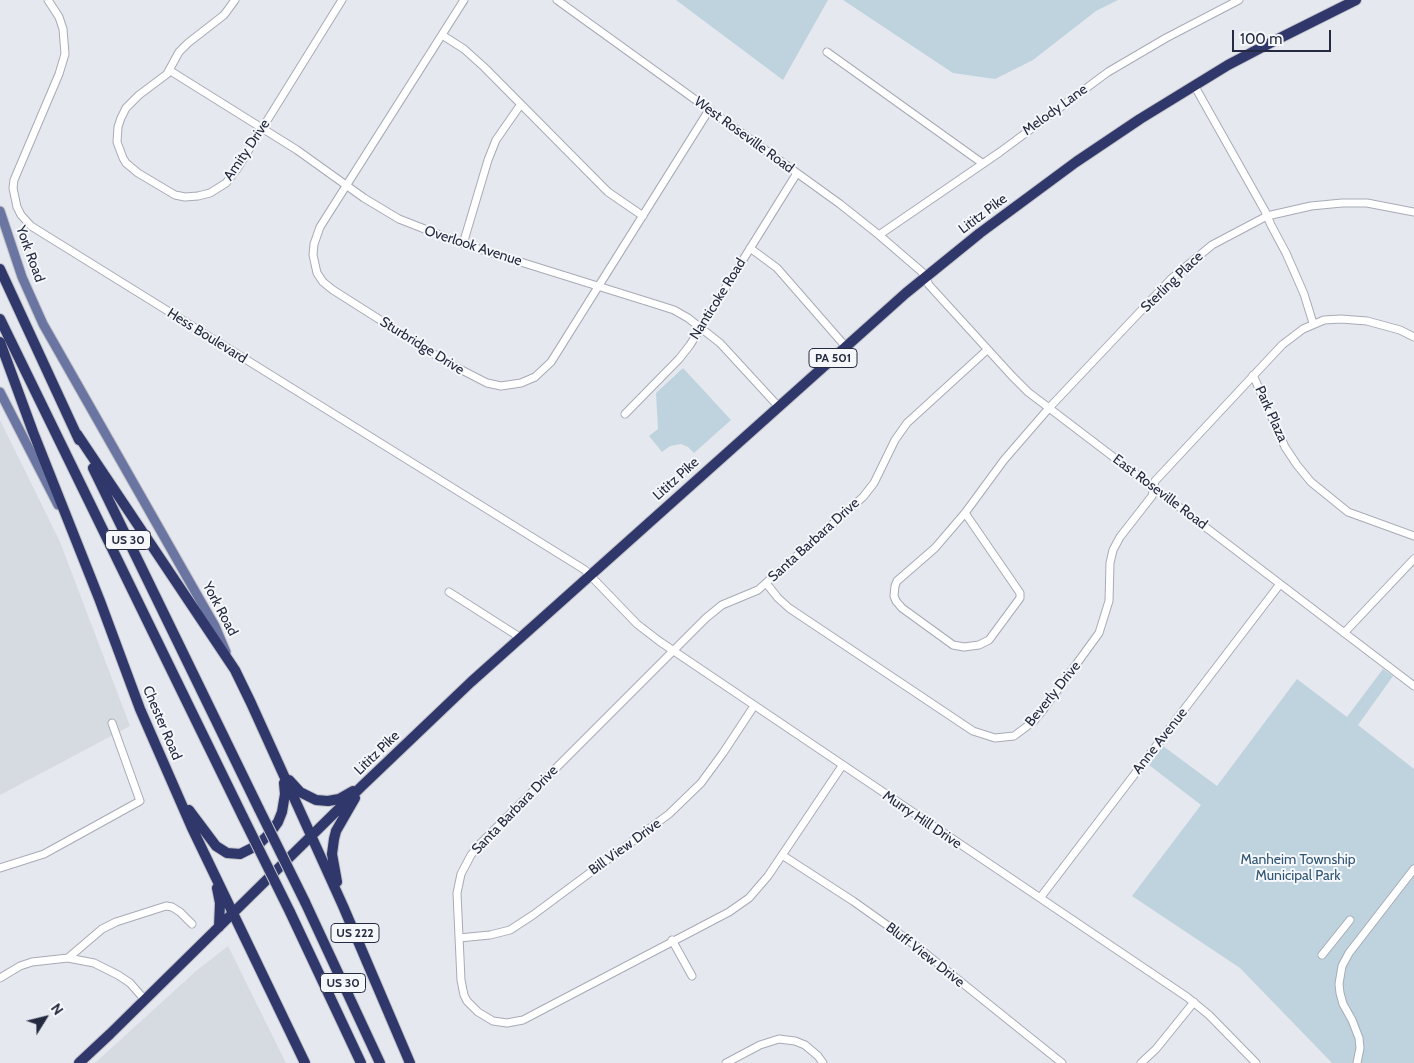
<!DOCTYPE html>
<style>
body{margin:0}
#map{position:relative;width:1414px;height:1063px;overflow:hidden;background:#e5e8ee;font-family:Cabin,sans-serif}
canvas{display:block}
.north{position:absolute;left:20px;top:993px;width:50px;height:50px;-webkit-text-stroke:4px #f5f7fa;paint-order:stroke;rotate:54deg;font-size:14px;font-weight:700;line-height:20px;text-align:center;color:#242a3f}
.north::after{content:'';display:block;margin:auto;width:18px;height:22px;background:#242a3f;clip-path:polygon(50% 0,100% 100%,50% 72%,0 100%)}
.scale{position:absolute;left:1232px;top:30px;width:99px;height:22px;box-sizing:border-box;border:2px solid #242a3f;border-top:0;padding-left:6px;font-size:15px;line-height:18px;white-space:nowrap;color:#242a3f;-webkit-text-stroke:4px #f5f7fa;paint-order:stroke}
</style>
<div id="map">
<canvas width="1414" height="1063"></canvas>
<div class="north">N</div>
<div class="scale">100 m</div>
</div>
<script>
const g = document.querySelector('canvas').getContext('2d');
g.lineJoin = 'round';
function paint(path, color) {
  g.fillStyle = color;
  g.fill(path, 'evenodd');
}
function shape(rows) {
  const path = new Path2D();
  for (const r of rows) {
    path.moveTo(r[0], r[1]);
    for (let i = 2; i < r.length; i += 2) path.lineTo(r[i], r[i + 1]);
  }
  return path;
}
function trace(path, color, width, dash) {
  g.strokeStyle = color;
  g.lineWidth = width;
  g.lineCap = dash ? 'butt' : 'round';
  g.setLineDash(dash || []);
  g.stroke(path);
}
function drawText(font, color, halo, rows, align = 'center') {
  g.font = font + ' Cabin,sans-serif';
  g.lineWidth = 4;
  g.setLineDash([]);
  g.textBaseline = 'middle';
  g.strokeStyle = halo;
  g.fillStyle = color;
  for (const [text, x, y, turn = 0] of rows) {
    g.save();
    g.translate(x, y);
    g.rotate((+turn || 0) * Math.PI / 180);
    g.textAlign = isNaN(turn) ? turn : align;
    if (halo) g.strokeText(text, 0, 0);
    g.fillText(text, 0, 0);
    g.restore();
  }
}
const built = shape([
 [0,420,60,542,130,726,0,795],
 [228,946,286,1063,95,1063,196,971]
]);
const green = shape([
 [676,0,828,0,783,80],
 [843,0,1118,0,1096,11,1033,60,995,79,953,73],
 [683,368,731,420,694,453,688,447,681,444,670,446,662,452,649,436,658,429,656,393],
 [1383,669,1393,676,1358,725,1414,769,1414,1063,1332,1063,1240,968,1132,896,1201,805,1149,765,1163,746,1217,786,1297,679,1347,717]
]);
const minor = shape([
 [48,0,59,17,63,29,65,54,59,74,14,180,13,188,17,207,21,215,31,226,585,570,637,624,659,641,1187,997,1209,1015,1256,1063],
 [235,0,224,15,188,43,179,52,167,74,139,95,126,108,121,118,118,127,117,142,123,158,126,163,138,173,175,195,185,197,198,196,210,193,226,183,237,169,342,0],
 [464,0,320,227,314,244,313,255,317,273,323,282,333,290,448,363,487,383,501,386,521,383,535,377,551,362,709,110],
 [557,0,840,204,879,235,922,272,929,285,1012,376,1028,392,1414,686],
 [442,35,464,49,484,67,608,192,643,216],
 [827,52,982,163],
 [169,70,297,150,364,198,399,219,463,244,652,303,674,310,688,318,720,343,778,406],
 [1194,85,1265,211,1271,225,1286,253,1304,294,1313,323],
 [879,235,1000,152,1108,72,1166,38,1239,0],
 [463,244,488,160,496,140,521,104],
 [750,248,777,268,846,347],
 [1253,375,1285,447,1297,465,1311,482,1348,512,1414,536],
 [625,414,679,359,690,345,797,173],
 [965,513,1004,460,1049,408,1171,279,1212,245,1267,216,1311,206,1342,203,1367,203,1414,212],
 [965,513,1020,593,1020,598,989,640,979,645,964,647,953,645,902,608,896,601,894,596,895,586,897,581,935,548,965,513],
 [766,583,778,598,789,608,973,731,995,738,1014,736,1034,721,1043,710,1099,633,1109,601,1110,563,1113,550,1120,537,1152,496,1155,481,1282,345,1303,329,1324,320,1341,319,1367,321,1400,330,1414,337],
 [449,592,521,638],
 [1344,633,1414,559],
 [842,766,768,876,749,898,729,912,523,1020,507,1023,493,1021,478,1012,467,1001,464,995,461,980,457,893,461,874,471,855,480,844,706,618,722,605,758,590,863,497,874,483,895,440,907,423,987,350],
 [782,855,853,901,915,945,1062,1063],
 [0,868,44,854,140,801,112,723],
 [1040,898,1280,584],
 [459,938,490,935,510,930,533,915,669,814,701,783,723,753,754,706],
 [672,940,692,976],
 [1322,955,1350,920],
 [68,958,102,929,116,922,166,906,172,907,180,912,192,924],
 [0,978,20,966,32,962,68,958,94,963,118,975,130,983,145,1000],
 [726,1063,760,1045,779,1039,795,1041,805,1045,818,1056,823,1063],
 [1141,1063,1156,1049,1194,1002],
 [1357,1063,1360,1048,1359,1038,1352,1020,1343,1004,1340,993,1339,984,1342,966,1349,953,1414,869]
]);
const major = shape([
 [0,211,22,277,43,324,200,600,215,626,226,652],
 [0,392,58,505]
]);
const highway = shape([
 [0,269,79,440],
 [0,319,243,817],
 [0,342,33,432,100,601,140,709,192,828,305,1063],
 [77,434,235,670,251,703,343,906,410,1063],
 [93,468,259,809],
 [289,780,300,792,316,800,328,801,339,799,353,791],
 [189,810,216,846,227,853,240,854,258,845,270,833,278,822,282,812,285,794,284,783],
 [337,882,332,854,334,839,336,831,355,798],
 [217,888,220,903,219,927],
 [305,902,380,1063],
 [290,912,361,1063],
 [79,1063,110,1034,362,786,471,682,906,293,980,233,1076,162,1140,119,1228,65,1272,42,1356,0]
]);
const highwayBridge = shape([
 [259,809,305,902],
 [243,817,290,912]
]);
const shields = [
 [833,358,48],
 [128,540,45],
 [355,933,48],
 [343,983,45]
];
const shieldNames = [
 ["PA 501",833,358],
 ["US 30",128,540],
 ["US 222",355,933],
 ["US 30",343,983]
];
const streetNames = [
 ["Melody Lane",1055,110,-36],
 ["West Roseville Road",744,135,36],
 ["Amity Drive",247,150,-56],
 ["Lititz Pike",983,214,-37],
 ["Overlook Avenue",473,246,18],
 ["York Road",30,254,70],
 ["Sterling Place",1172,282,-44],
 ["Nanticoke Road",718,299,-58],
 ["Hess Boulevard",207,336,32],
 ["Sturbridge Drive",422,346,32],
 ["Park Plaza",1271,414,66],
 ["Lititz Pike",676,479,-42],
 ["East Roseville Road",1160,492,37],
 ["Santa Barbara Drive",814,540,-42],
 ["York Road",220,609,62],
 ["Beverly Drive",1053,694,-51],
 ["Chester Road",162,723,67],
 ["Anne Avenue",1160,741,-52],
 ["Lititz Pike",377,753,-44],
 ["Santa Barbara Drive",515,810,-46],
 ["Murry Hill Drive",922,820,34],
 ["Bill View Drive",625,847,-36],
 ["Bluff View Drive",925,955,38]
];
const parkNames = [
 ["Manheim Township",1298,860],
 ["Municipal Park",1298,876]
];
paint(built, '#d6dae1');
paint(green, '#bed3de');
trace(minor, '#a7abb6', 9);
trace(major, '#c2c3c9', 11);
trace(highway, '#c2c3c9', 12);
trace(minor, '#fff', 7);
trace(major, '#6a75a2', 9);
trace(highway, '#30386b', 10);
trace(highwayBridge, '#c2c3c9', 12, []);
trace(highwayBridge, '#30386b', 10);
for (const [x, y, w] of shields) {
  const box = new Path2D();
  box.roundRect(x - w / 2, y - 9.5, w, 19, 4);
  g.fillStyle = '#f5f7fa';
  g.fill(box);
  trace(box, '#242a3f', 1);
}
drawText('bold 12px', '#242a3f', null, shieldNames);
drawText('14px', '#242a3f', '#f5f7fa', streetNames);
drawText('14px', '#2f5575', '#f5f7fa', parkNames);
</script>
